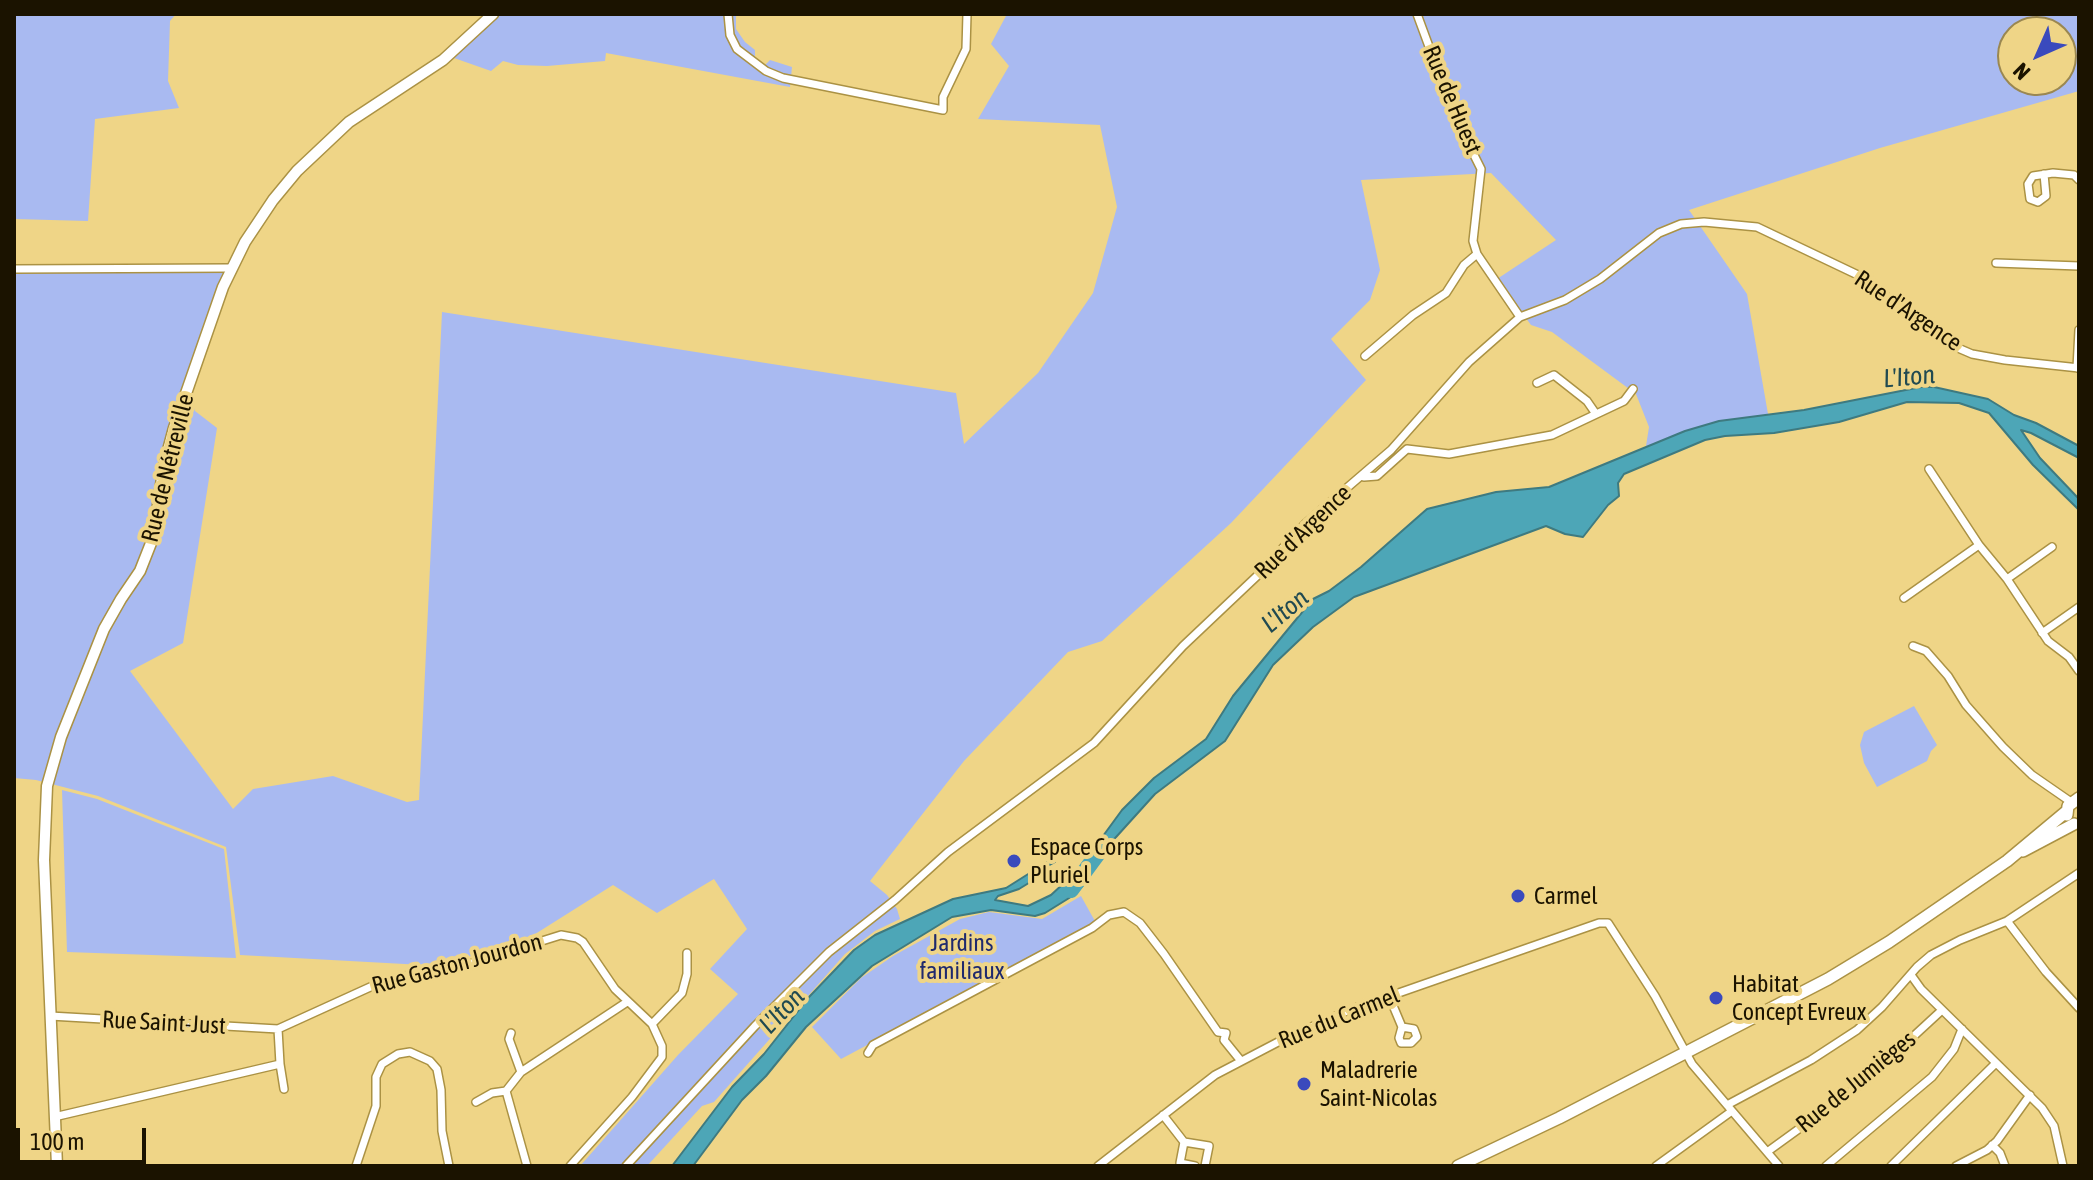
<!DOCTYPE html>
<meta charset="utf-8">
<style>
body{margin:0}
#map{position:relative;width:2093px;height:1180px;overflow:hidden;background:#efd587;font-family:"Asap Condensed",sans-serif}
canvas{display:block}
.frame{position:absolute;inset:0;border:16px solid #1b1300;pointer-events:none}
.north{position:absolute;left:1997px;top:16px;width:80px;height:80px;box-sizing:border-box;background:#efd587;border:2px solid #9a8751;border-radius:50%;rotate:225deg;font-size:22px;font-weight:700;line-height:32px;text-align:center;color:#1b1300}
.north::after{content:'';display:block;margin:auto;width:28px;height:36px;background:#3a4abd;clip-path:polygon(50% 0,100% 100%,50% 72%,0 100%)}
.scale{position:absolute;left:16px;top:1128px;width:130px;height:36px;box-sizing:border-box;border:4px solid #1b1300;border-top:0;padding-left:10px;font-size:24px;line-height:28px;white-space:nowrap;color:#1b1300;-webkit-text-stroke:6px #efd587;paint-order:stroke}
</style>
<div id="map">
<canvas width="2093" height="1180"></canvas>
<div class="frame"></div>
<div class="north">N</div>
<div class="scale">100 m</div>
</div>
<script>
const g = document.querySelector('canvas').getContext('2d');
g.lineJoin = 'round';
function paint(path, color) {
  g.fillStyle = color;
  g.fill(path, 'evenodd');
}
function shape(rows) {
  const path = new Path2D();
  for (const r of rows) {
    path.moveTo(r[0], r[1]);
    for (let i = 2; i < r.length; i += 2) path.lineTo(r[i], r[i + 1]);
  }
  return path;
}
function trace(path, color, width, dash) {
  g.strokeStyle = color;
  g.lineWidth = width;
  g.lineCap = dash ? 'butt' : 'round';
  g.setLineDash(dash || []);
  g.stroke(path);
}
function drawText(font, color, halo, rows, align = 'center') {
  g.font = font + ' "Asap Condensed",sans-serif';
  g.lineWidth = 8;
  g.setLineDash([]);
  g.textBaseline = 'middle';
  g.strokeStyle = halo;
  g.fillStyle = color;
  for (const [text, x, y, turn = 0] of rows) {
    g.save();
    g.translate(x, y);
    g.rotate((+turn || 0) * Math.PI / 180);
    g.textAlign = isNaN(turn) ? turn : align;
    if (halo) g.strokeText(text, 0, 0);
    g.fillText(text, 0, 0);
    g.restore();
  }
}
const green = shape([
 [14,14,176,14,170,21,168,81,179,108,95,119,88,221,14,219],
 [497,14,736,14,736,29,745,42,755,50,755,58,765,65,770,60,792,67,790,87,606,53,605,61,547,66,518,65,503,61,491,71,454,58],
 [1007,14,2079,14,2079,91,1880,148,1689,210,1747,294,1768,414,1646,446,1649,427,1636,394,1552,332,1531,325,1497,279,1556,240,1491,173,1361,180,1380,270,1370,300,1331,339,1366,380,1231,523,1102,641,1068,652,964,761,870,881,887,895,897,909,900,919,875,931,845,954,714,1102,702,1106,647,1166,580,1166,678,1055,738,994,710,969,747,929,714,879,657,913,613,885,532,936,441,966,240,955,226,847,98,796,36,780,14,778,14,270,226,271,188,381,195,411,217,428,183,643,130,671,233,809,253,789,333,776,407,802,419,800,442,312,956,393,964,444,1038,373,1093,293,1117,207,1100,125,978,119,1009,66,991,44],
 [2013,32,2061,32,2061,80,2013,80],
 [1914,706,1937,745,1931,751,1927,761,1877,787,1864,763,1860,745,1864,732],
 [62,790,97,799,224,849,236,958,67,952],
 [1081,896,1096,923,841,1059,812,1027,861,978,893,956,960,919,989,912,1042,919]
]);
const water = shape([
 [1921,387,1934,387,1988,399,2014,415,2036,423,2079,446,2079,458,2031,433,2021,430,2040,458,2079,499,2079,510,2033,465,1989,413,1959,403,1907,402,1839,422,1774,433,1725,436,1705,440,1624,474,1618,483,1619,496,1608,505,1583,537,1565,534,1546,526,1354,597,1313,627,1273,665,1225,741,1155,794,1098,857,1092,867,1084,862,1122,810,1154,778,1206,739,1233,696,1313,599,1329,591,1361,567,1427,509,1496,492,1549,487,1685,431,1719,421,1804,410,1921,387],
 [1052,859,1055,862,1046,867,1032,881,1019,889,998,896,995,900,1028,906,1051,895,1076,872,1089,879,1074,895,1045,913,1035,916,991,910,952,917,872,966,806,1027,766,1076,742,1100,693,1166,672,1166,732,1087,764,1054,809,997,854,950,875,935,953,899,1006,888,1052,859]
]);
const river = shape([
 [1071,890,1102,848]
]);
const street = shape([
 [728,14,730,35,737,49,766,71,783,78,943,110,943,97,966,49,967,14],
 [1417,14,1455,117,1481,169,1473,241,1477,254,1520,317],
 [2044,174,2046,196,2038,202,2030,199,2028,184,2033,176,2053,173,2074,175,2079,180],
 [1996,263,2079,266],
 [14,269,230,268],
 [1365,356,1413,315,1446,293,1464,265,1477,254],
 [2077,368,2079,330],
 [1537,383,1554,375,1587,401,1596,414],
 [1929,469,1979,545],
 [1364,477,1377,476,1407,449,1449,454,1552,435,1624,401,1633,389],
 [2007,579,2052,547],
 [1904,598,1979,545,2007,579,2048,641,2069,657,2079,671],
 [2042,633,2079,607],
 [1913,646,1926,651,1948,676,1966,705,2003,747,2032,775,2071,802],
 [2007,921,2046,972,2079,1008],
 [1911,975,1921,989,2042,1108,2054,1126,2063,1166],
 [1389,996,1402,1027,1399,1038,1401,1043,1411,1043,1417,1037,1414,1029,1402,1027],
 [50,1016,278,1029,379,983,399,977,459,967,561,935,577,938,583,942,615,989,652,1024],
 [278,1029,280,1064],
 [511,1033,509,1039,521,1072,627,1002],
 [868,1053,873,1045,1092,928,1109,915,1124,912,1140,923,1164,954,1218,1032,1226,1033,1224,1040,1241,1061],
 [506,1091,527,1166],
 [476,1102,492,1093,506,1091,521,1072],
 [1727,1105,1811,1060,1857,1030,1882,1007,1917,967,1931,955,1960,940,2007,921,2079,873],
 [1163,1115,1184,1142,1209,1146,1205,1166],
 [54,1117,280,1064,284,1089],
 [1184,1142,1180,1163,1195,1166],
 [1992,1145,2000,1153,2005,1166],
 [1767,1152,1865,1081,1942,1010],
 [356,1166,376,1106,376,1077,382,1064,398,1054,410,1052,430,1061,437,1069,441,1090,442,1131,449,1166],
 [570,1166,632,1097,662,1057,662,1046,652,1024,682,993,687,974,687,953],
 [626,1166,755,1026,829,952,895,900,948,852,1094,743,1183,646,1257,576,1306,523,1391,450,1469,362,1520,317,1565,300,1600,279,1659,233,1681,224,1704,222,1757,227,1860,276,1944,341,1958,348,1972,354,2005,360,2079,368],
 [1098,1166,1215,1075,1280,1041,1347,1011,1599,923,1608,923,1655,996,1692,1064,1779,1166],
 [1656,1166,1732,1111],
 [1826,1166,1932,1077,1954,1049,1962,1029],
 [1891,1166,1996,1063],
 [1956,1166,1987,1150,1997,1141,2030,1095]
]);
const secondary = shape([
 [57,1166,44,860,47,786,61,737,104,629,121,599,140,571,153,538,164,465,174,428,223,287,245,242,273,200,297,171,349,122,443,60,493,14]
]);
const primary = shape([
 [2067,815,2068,806,2079,798],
 [2023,851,2074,824],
 [1458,1166,1559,1118,1828,979,1889,942,2007,861,2067,811]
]);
const markers = [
 [1014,861,8,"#3a4abd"],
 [1518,896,8,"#3a4abd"],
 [1716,998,8,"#3a4abd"],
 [1304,1084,8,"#3a4abd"]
];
const streetNames = [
 ["Rue de Huest",1452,100,67],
 ["Rue d'Argence",1908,311,34],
 ["Rue de Nétreville",168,468,-76],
 ["Rue d'Argence",1303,532,-44],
 ["Rue Gaston Jourdon",457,964,-15],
 ["Rue du Carmel",1339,1018,-22],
 ["Rue Saint-Just",164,1023,3],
 ["Rue de Jumièges",1856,1082,-39]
];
const poiNames = [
 ["Espace Corps",1030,847],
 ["Pluriel",1030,875],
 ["Carmel",1534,896],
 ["Habitat",1732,984],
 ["Concept Evreux",1732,1012],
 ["Maladrerie",1320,1070],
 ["Saint-Nicolas",1320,1098]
];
const parkNames = [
 ["Jardins",962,943],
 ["familiaux",962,971]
];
const waterNames = [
 ["L'Iton",1909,377,-5],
 ["L'Iton",1285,611,-40],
 ["L'Iton",782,1011,-46]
];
paint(green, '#a9baf1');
paint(water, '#4da6b7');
trace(water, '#3e7a80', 2);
trace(river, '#4da6b7', 16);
trace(street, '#ab9244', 10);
trace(secondary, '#ab9244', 13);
trace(primary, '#ab9244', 14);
trace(street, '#fff', 7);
trace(secondary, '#fff', 10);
trace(primary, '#fff', 11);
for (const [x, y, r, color] of markers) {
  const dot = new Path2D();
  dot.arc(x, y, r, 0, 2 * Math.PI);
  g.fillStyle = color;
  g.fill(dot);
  trace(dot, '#efd587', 3);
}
drawText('24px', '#1b1300', '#efd587', streetNames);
drawText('24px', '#1b1300', '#efd587', poiNames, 'left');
drawText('24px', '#1f296d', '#efd587', parkNames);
drawText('italic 26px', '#214a51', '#efd587', waterNames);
</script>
